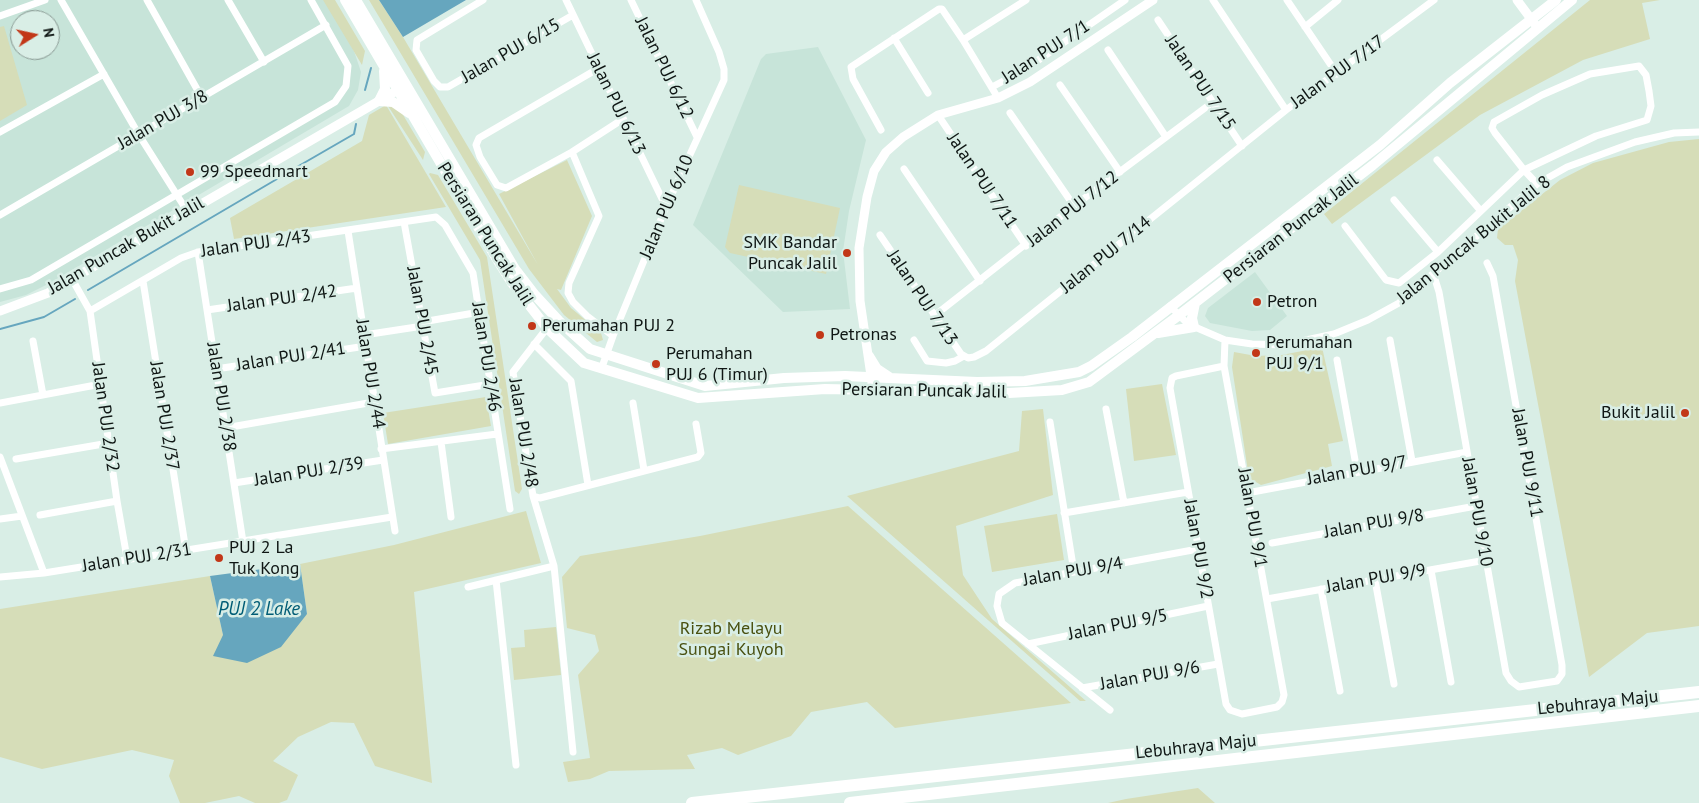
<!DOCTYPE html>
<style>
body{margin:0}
#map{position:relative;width:1699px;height:803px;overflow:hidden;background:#d9eee6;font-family:"PT Sans",sans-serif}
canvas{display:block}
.north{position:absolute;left:10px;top:10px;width:50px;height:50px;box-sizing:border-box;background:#d9eee6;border:1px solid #889892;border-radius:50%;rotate:80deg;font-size:14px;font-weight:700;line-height:20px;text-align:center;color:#0f1614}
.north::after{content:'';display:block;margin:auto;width:18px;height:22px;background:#c23718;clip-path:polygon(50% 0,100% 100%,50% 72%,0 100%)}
</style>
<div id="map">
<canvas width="1699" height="803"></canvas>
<div class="north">N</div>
</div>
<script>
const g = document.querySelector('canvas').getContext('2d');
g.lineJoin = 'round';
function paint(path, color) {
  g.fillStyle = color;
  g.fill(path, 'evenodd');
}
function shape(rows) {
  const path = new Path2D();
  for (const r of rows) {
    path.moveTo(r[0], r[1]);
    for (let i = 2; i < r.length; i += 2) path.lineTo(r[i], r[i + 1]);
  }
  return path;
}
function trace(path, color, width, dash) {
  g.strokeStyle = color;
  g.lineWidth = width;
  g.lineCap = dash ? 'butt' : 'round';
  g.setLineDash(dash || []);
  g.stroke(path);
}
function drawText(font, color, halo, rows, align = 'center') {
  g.font = font + ' "PT Sans",sans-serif';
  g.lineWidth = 5;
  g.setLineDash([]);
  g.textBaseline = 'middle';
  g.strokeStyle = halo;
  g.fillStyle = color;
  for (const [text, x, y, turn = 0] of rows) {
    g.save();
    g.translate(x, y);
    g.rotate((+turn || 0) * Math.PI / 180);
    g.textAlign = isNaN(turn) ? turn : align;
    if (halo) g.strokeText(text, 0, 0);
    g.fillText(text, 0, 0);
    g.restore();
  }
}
const built = shape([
 [0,0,325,0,353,48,361,72,358,90,349,106,50,283,26,295,0,302],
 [20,20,50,20,50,50,20,50],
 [818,47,866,140,849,211,843,251,850,309,783,312,693,225,761,59,766,54],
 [1255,272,1287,316,1270,330,1252,331,1210,323,1205,316,1208,308]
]);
const green = shape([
 [323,0,335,0,365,51,362,65],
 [369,0,379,0,403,37,538,265,499,194,567,160,592,216,561,290,557,289,571,308,601,333,603,340,597,342,564,315,529,269],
 [1590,0,1660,0,1642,3,1650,39,1583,60,1480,115,1332,224,1324,214],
 [4,26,27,105,0,121,0,27],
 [386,105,446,207,234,239,230,218,362,141,369,115],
 [388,106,399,108,425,152,423,160],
 [1699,139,1699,626,1647,633,1589,677,1515,281,1518,260,1513,245,1505,245,1497,238,1498,229,1560,180,1593,163,1669,142],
 [430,173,438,175,487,257,522,489,519,494,515,491,480,260,429,174],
 [739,185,840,208,826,274,730,253,725,247],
 [1322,347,1343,441,1328,444,1332,466,1261,485,1249,478,1232,367,1234,352,1256,356,1282,355],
 [1162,384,1176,455,1134,461,1126,389],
 [486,397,491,426,388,444,383,413],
 [1043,409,1053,495,956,526,963,575,992,619,1086,701,1080,701,847,496,1019,451,1022,411],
 [848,506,1071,703,895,728,867,702,811,712,791,736,738,755,722,748,687,755,695,769,609,771,590,779,568,782,563,762,590,758,578,675,599,651,595,635,567,628,562,577,580,556,700,536],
 [526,511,541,563,414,592,432,783,375,766,354,723,331,722,298,737,273,761,298,775,287,800,279,803,255,803,239,796,205,803,180,803,169,776,174,760,132,750,42,769,0,757,0,609,210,576,223,635,307,614,300,564,394,545],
 [1057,514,1064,560,992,572,984,526],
 [556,627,561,675,514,680,511,648,525,647,524,630],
 [1198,788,1215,803,1108,803,1126,799]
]);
const water = shape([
 [379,0,466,0,403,37],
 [300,564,307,614,281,647,247,663,213,656,223,635,210,576]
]);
const stream = shape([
 [365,90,371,68],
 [290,171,354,134,356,124],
 [88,290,277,179],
 [0,329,44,317,75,299]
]);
const minor = shape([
 [61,0,139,135,187,211],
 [147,0,202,98],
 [228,0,264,62],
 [483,0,417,40,416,50,434,81,440,87,448,87,573,15],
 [566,0,666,207],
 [631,0,697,137],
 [1213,0,1286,110],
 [1287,0,1337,74],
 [0,16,45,0],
 [1158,20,1242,146],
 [1305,27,1338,0],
 [894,38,928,93],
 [963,40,1026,0],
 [1108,50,1166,137],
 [599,68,479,138,476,145,480,157,497,185,506,188,572,152,623,119],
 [1060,85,1120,172],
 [992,87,1024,70,1125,0],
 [1010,113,1074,206],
 [938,115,1026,246],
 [881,130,853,79,851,67,939,9,942,9,963,40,998,98],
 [0,132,104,74],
 [572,152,599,216,569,283,568,293,573,302,587,316,613,336],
 [1437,160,1480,210],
 [904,169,980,281],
 [1394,200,1438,252],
 [0,215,326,25],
 [404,222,435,393,491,384],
 [1345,226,1386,280,1399,283,1438,252,1524,170,1596,136,1647,120,1651,106,1649,91,1646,75,1639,66,1590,74,1542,95,1494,122,1492,128,1495,133,1524,170,1537,184],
 [348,231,395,531],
 [880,235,961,354,968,358,974,357,986,351,1286,110,1434,0],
 [198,252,243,542],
 [1434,276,1439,292,1506,673,1511,681,1519,687,1557,681,1562,674,1562,665,1493,276,1487,263],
 [72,279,90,311,117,501,127,558],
 [143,281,186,551],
 [0,289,31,280,335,102,346,86,348,66,311,0],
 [1170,306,1188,324,1225,340,1252,344,1283,345,1334,334,1368,320,1399,303,1537,184,1567,167,1635,142,1674,133,1699,132],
 [207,310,357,288],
 [90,311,181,258,198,252,436,217,445,225,473,273,510,509],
 [934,316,1074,206,1213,102],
 [422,322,480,312],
 [547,328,513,372,533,496,540,498,698,457,701,453,696,424],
 [364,335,423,326],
 [914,340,927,361,946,363,955,361,964,356],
 [1390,340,1412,461],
 [33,341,43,395],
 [534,344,571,381,588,485],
 [1337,360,1357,471],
 [1224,366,1176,376,1172,378,1170,388,1226,704,1230,710,1242,714,1277,707,1282,702,1284,695,1224,366,1225,340],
 [602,367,613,336,666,207,724,80,724,69,719,52,696,0],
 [216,369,366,346],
 [0,403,101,384],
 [633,403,644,470],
 [1106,409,1124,503],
 [1050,422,1074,572],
 [225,428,374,402],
 [441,442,451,517],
 [381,449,497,434],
 [0,457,44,573],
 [16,459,109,443],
 [234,483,383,460],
 [1247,493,1467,452],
 [533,496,554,566,573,752],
 [1064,513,1188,492],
 [40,515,117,501],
 [0,519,22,516],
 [1272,543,1476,506],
 [1431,570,1451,682],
 [0,577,44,573,392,517],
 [496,580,516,765],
 [1375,580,1394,684],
 [468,587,554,566],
 [1321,589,1340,691],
 [1267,599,1486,560],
 [1028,644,1208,606],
 [1082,688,1218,664],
 [1110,710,1002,623,997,606,999,594,1015,583,1198,549]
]);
const tertiary = shape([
 [1517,0,1537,27],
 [0,311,48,293,403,87],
 [873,389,860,301,859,248,867,197,874,171,886,152,903,137,938,115,998,98,1030,82,1153,0]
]);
const secondary = shape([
 [345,0,495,256,512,283,547,328,584,363,698,398,825,389,1009,393,1062,390,1089,382,1178,316,1373,165,1572,0],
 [356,0,515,269,535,295,559,321,590,349,705,386,784,378,845,376,977,382,1025,381,1079,372,1091,366,1132,337,1380,145,1450,83,1556,0],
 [384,71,385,89,379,101,393,102,409,113],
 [1158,333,1194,327,1192,318,1195,303],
 [869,356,877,369,889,377]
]);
const motorway = shape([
 [692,803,1699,692],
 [850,803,1699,706]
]);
const markers = [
 [190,172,5,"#c23718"],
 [847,253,5,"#c23718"],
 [1257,302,5,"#c23718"],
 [532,326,5,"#c23718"],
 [820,335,5,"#c23718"],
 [1256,353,5,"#c23718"],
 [656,364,5,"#c23718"],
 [1685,413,5,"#c23718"],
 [219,558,5,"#c23718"]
];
const streetNames = [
 ["Jalan PUJ 6/15",511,51,-30],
 ["Jalan PUJ 7/1",1046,52,-33],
 ["Jalan PUJ 6/12",664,68,64],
 ["Jalan PUJ 7/17",1338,72,-36],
 ["Jalan PUJ 7/15",1200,83,56],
 ["Jalan PUJ 6/13",616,104,64],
 ["Jalan PUJ 3/8",163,120,-30],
 ["Jalan PUJ 7/11",982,181,56],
 ["Jalan PUJ 6/10",667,207,-67],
 ["Jalan PUJ 7/12",1073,209,-38],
 ["Persiaran Puncak Jalil",1291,229,-38],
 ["Persiaran Puncak Jalil",485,234,58],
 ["Jalan Puncak Bukit Jalil 8",1474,240,-39],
 ["Jalan PUJ 2/43",256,244,-8],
 ["Jalan Puncak Bukit Jalil",126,246,-30],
 ["Jalan PUJ 7/14",1106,255,-39],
 ["Jalan PUJ 7/13",922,298,56],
 ["Jalan PUJ 2/42",282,299,-8],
 ["Jalan PUJ 2/45",422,321,80],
 ["Jalan PUJ 2/41",291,357,-9],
 ["Jalan PUJ 2/46",486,357,81],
 ["Jalan PUJ 2/44",370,374,81],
 ["Persiaran Puncak Jalil",924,391,1],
 ["Jalan PUJ 2/38",221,397,81],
 ["Jalan PUJ 2/37",164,416,81],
 ["Jalan PUJ 2/32",105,417,82],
 ["Jalan PUJ 2/48",523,433,81],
 ["Jalan PUJ 9/11",1527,463,80],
 ["Jalan PUJ 9/7",1357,471,-10],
 ["Jalan PUJ 2/39",309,472,-9],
 ["Jalan PUJ 9/10",1477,512,80],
 ["Jalan PUJ 9/1",1252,518,80],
 ["Jalan PUJ 9/8",1374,524,-10],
 ["Jalan PUJ 9/2",1198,549,80],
 ["Jalan PUJ 2/31",137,558,-9],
 ["Jalan PUJ 9/4",1073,572,-10],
 ["Jalan PUJ 9/9",1376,579,-10],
 ["Jalan PUJ 9/5",1118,625,-11],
 ["Jalan PUJ 9/6",1150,676,-10],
 ["Lebuhraya Maju",1598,703,-6],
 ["Lebuhraya Maju",1196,747,-6]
];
const poiNames = [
 ["99 Speedmart",200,172],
 ["SMK Bandar",837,243,"right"],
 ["Puncak Jalil",837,264,"right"],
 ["Petron",1267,302],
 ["Perumahan PUJ 2",542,326],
 ["Petronas",830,335],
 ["Perumahan",1266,343],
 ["PUJ 9/1",1266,364],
 ["Perumahan",666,354],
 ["PUJ 6 (Timur)",666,375],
 ["Bukit Jalil",1675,413,"right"],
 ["PUJ 2 La",229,548],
 ["Tuk Kong",229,569]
];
const parkNames = [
 ["Rizab Melayu",731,629],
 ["Sungai Kuyoh",731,650]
];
const waterNames = [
 ["PUJ 2 Lake",259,610]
];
paint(built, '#c7e4d9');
paint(green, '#d6ddb8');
paint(water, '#66a6be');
trace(stream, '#66a6be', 2);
trace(minor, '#fff', 7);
trace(tertiary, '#fff', 9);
trace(secondary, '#fff', 10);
trace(motorway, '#fff', 12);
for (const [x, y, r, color] of markers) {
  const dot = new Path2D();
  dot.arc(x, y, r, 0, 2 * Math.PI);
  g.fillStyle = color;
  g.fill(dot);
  trace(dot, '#d9eee6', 2);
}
drawText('18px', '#0f1614', '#d9eee6', streetNames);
drawText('18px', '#0f1614', '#d9eee6', poiNames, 'left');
drawText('18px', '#495010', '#d9eee6', parkNames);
drawText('italic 19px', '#005c75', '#d9eee6', waterNames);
</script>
